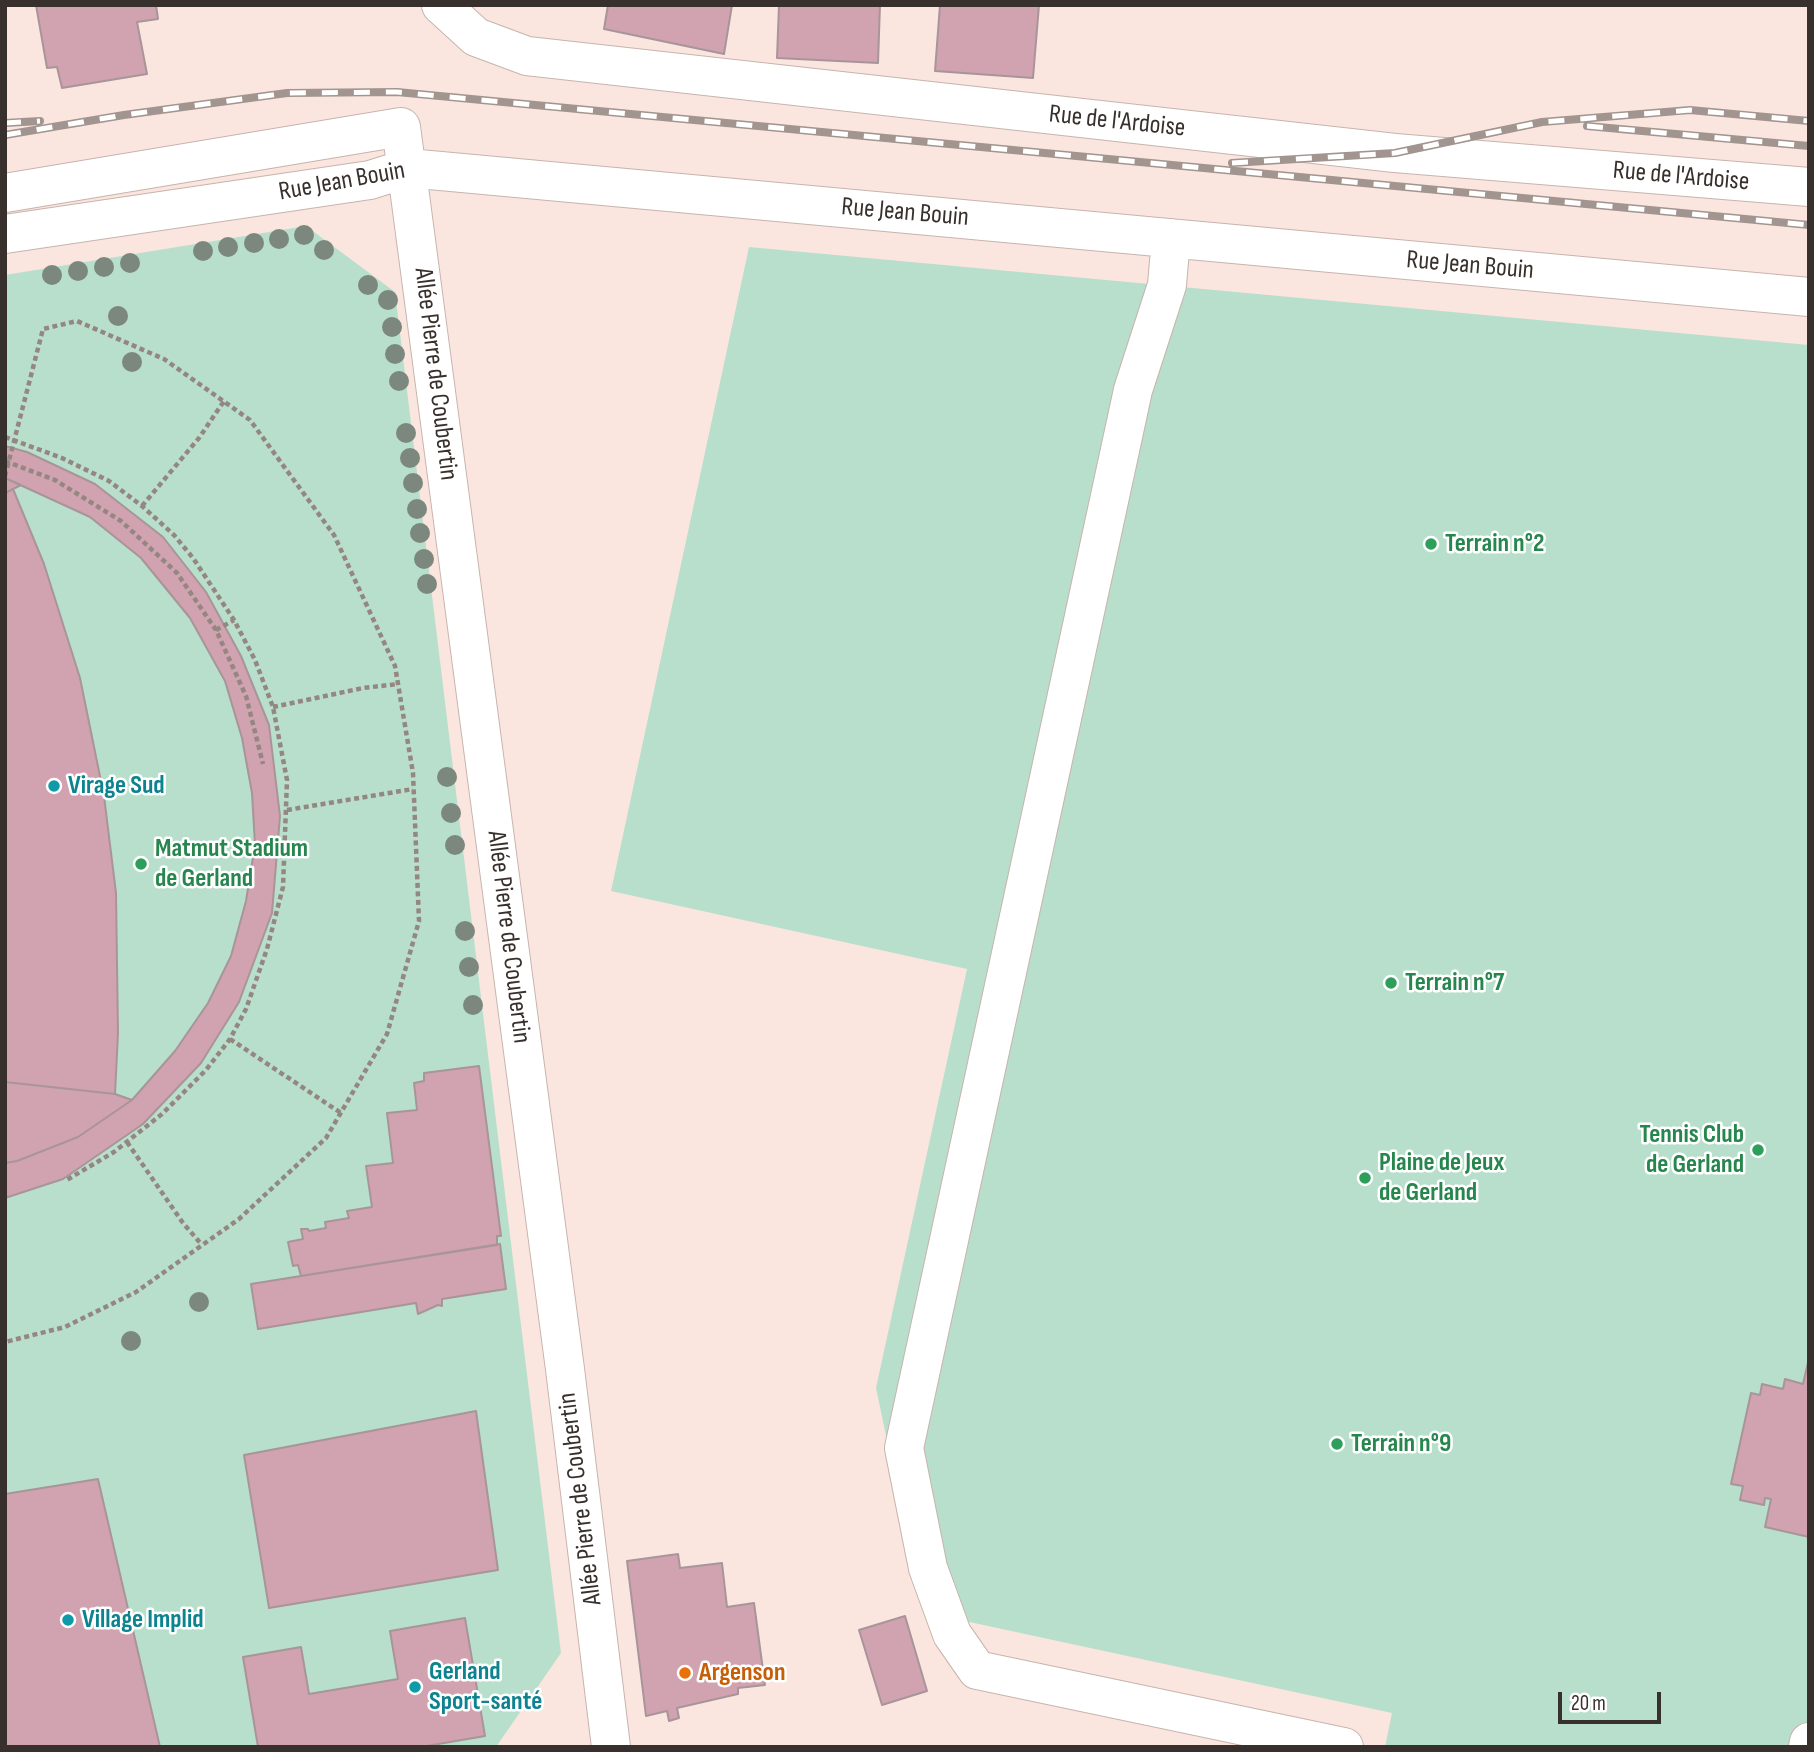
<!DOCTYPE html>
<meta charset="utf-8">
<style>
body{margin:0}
#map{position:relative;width:1814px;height:1752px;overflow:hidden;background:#fae6df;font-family:"Sofia Sans Condensed",sans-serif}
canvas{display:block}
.frame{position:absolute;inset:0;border:7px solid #37302d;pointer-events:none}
.scale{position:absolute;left:1558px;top:1692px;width:103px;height:32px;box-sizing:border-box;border:4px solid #37302d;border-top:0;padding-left:9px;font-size:21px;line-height:24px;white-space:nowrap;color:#37302d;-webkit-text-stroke:5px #fff;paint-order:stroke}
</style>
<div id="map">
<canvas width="1814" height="1752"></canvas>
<div class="frame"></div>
<div class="scale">20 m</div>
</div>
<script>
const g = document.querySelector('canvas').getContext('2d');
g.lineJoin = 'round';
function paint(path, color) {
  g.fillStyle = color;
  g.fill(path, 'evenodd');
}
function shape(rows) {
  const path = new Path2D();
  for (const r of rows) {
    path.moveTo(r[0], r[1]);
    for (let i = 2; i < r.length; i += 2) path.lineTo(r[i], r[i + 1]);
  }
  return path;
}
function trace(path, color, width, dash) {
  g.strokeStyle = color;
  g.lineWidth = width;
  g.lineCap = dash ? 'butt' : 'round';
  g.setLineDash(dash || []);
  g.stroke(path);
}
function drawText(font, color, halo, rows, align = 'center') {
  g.font = font + ' "Sofia Sans Condensed",sans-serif';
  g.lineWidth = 5;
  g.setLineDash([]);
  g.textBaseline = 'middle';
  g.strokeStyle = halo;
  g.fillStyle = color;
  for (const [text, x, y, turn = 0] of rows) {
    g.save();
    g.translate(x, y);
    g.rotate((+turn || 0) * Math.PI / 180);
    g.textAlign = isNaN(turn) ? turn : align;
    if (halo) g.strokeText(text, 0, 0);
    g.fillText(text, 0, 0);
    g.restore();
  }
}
const green = shape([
 [306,226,395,292,561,1653,496,1747,5,1747,5,275],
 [749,247,1809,345,1809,1747,1385,1747,1392,1713,923,1612,876,1388,967,969,611,891]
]);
const building = shape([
 [36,5,156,5,158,19,137,22,147,74,62,88,57,67,47,68,36,5],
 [608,5,732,5,724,54,604,29,608,5],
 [779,5,880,5,878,63,777,58,779,5],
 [940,5,1039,5,1033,78,935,71,940,5],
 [5,446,27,452,95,484,163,537,206,592,241,656,269,725,280,816,272,913,239,1002,201,1063,143,1124,63,1179,5,1198,5,1163,17,1161,78,1137,132,1100,175,1051,208,1003,231,956,246,901,255,845,252,793,242,738,225,681,190,618,141,558,90,517,5,478,5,446],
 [5,478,21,485,5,493,5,478],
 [13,489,44,564,80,678,104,796,116,893,118,1033,115,1094,5,1082,5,493,13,489],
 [479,1066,501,1236,497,1236,497,1245,301,1276,298,1265,293,1266,288,1242,303,1239,301,1229,308,1229,309,1231,326,1228,325,1222,349,1218,347,1211,372,1207,366,1166,393,1163,387,1113,417,1110,414,1083,424,1081,424,1073,479,1066],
 [5,1082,115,1094,132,1100,78,1137,17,1161,5,1163,5,1082],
 [500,1244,506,1289,442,1299,442,1306,438,1305,418,1314,416,1303,258,1329,251,1284,500,1244],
 [1809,1358,1809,1537,1765,1527,1771,1499,1765,1498,1764,1505,1740,1500,1743,1486,1731,1484,1751,1393,1760,1395,1762,1384,1783,1389,1785,1379,1803,1384,1809,1358],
 [476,1411,498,1570,269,1608,244,1455,476,1411],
 [98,1479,160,1747,5,1747,5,1494,98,1479],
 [678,1554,680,1568,722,1563,727,1607,754,1603,765,1685,738,1688,738,1694,677,1708,679,1718,669,1721,667,1711,646,1716,627,1561,678,1554],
 [905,1616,927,1691,882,1705,859,1630,905,1616],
 [465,1618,485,1736,421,1747,258,1747,243,1657,301,1647,309,1694,398,1679,390,1631,465,1618]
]);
const path = shape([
 [5,437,62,458,109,481,142,506,174,535,193,558,234,620,255,660,273,707,287,780,283,887,267,949,246,1009,230,1039,206,1070,162,1114,114,1152,65,1181],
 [5,461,55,480,121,521,177,573,216,630,246,696,263,764],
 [5,476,43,329,77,321,164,359,250,420,334,535,395,666,413,773,419,921,387,1034,326,1138,239,1219,136,1292,65,1327,5,1342],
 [142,506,199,438,224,401],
 [216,630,234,620],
 [273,707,363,688,398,684],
 [287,810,413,789],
 [230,1039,341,1113],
 [127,1142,183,1223,202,1245]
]);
const minor = shape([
 [441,5,476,37,527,56,1395,153,1809,187],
 [5,193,401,127,565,1369,611,1747],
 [5,234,370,180,408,168,1809,297],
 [1171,238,1167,285,1133,390,904,1448,928,1568,952,1634,977,1670,1344,1747],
 [1808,1747,1809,1742]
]);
const rail = shape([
 [5,123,40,121],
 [1587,126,1809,146],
 [5,135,124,115,287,93,397,92,1809,225],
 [1232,163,1395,153,1542,122,1690,110,1809,121]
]);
const trees = [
 [304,235],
 [279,239],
 [254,243],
 [228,247],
 [324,250],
 [203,251],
 [130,263],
 [104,267],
 [78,271],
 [52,275],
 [368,285],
 [388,300],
 [118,316],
 [392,327],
 [395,354],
 [132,362],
 [399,381],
 [406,433],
 [410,458],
 [413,483],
 [417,509],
 [420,533],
 [424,559],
 [427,584],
 [447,777],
 [451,813],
 [455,845],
 [465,931],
 [469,967],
 [473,1005],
 [199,1302],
 [131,1341]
];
const markers = [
 [1431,544,7,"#2e9e5b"],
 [54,786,7,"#0f9aa8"],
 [141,864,7,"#2e9e5b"],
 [1391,983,7,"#2e9e5b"],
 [1758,1150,7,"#2e9e5b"],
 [1365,1178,7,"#2e9e5b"],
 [1337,1444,7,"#2e9e5b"],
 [68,1620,7,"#0f9aa8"],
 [685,1673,7,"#e8710a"],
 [415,1687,7,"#0f9aa8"]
];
const streetNames = [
 ["Rue de l'Ardoise",1117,122,6],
 ["Rue de l'Ardoise",1681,177,5],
 ["Rue Jean Bouin",342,182,-10],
 ["Rue Jean Bouin",905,213,5],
 ["Rue Jean Bouin",1470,266,5],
 ["Allée Pierre de Coubertin",435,374,83],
 ["Allée Pierre de Coubertin",508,937,83],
 ["Allée Pierre de Coubertin",581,1499,-97]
];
const leisureNames = [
 ["Terrain n°2",1445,544],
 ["Matmut Stadium",155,849],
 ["de Gerland",155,879],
 ["Terrain n°7",1405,983],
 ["Tennis Club",1744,1135,"right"],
 ["de Gerland",1744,1165,"right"],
 ["Plaine de Jeux",1379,1163],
 ["de Gerland",1379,1193],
 ["Terrain n°9",1351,1444]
];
const cultureNames = [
 ["Virage Sud",68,786],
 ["Village Implid",82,1620],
 ["Gerland",429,1672],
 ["Sport-santé",429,1702]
];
const foodNames = [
 ["Argenson",699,1673]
];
paint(green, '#b8dfcc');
paint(building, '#d1a2af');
trace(building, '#a8959a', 2);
trace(minor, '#c7b4ad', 40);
trace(path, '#948782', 4.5, [5, 3.5]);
trace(minor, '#fff', 38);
trace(rail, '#a2948f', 8);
trace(rail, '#fff', 5, [16]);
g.fillStyle = '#7c887d';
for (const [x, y] of trees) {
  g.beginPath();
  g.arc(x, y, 10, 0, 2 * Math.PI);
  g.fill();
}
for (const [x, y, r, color] of markers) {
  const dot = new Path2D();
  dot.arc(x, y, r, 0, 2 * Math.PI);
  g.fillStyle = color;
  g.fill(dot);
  trace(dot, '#fff', 2.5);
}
drawText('26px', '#37302d', '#fff', streetNames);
drawText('bold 26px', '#27864d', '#fff', leisureNames, 'left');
drawText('bold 26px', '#0d838f', '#fff', cultureNames, 'left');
drawText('bold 26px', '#c56008', '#fff', foodNames, 'left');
</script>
